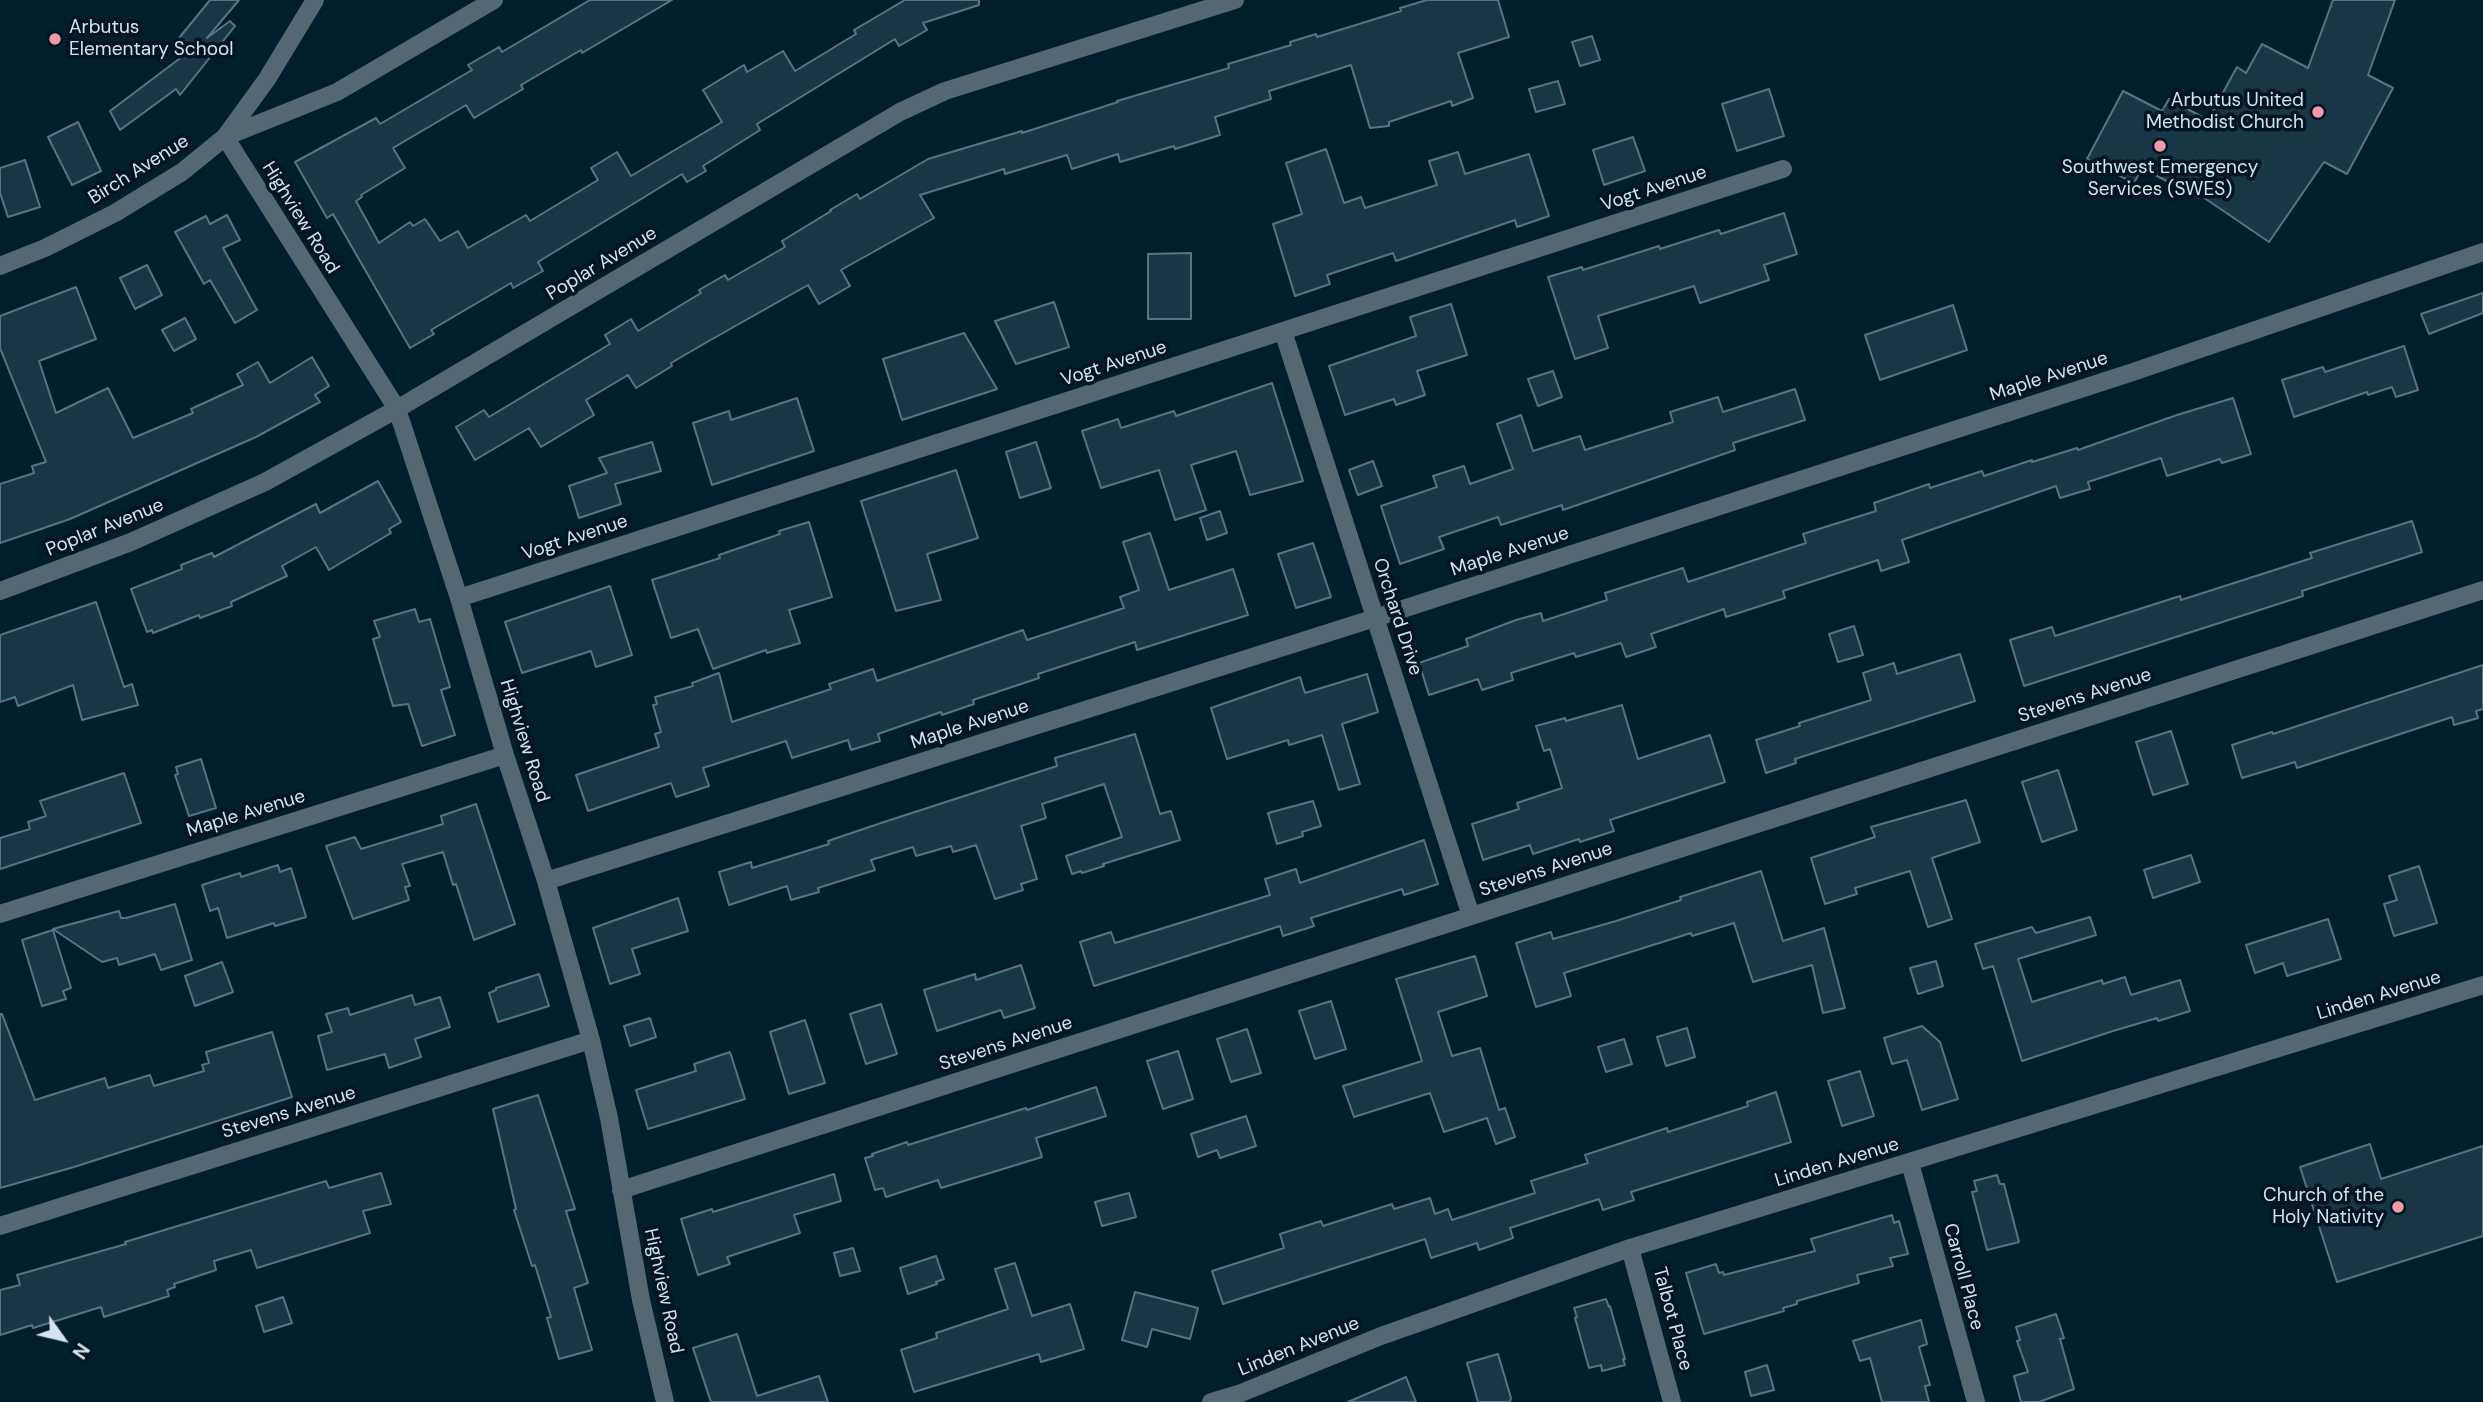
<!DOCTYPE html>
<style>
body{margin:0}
#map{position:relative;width:2483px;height:1402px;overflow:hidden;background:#011e2d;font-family:"DM Sans",sans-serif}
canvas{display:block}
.north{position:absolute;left:28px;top:1304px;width:70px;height:70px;-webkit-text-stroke:5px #001523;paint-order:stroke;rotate:124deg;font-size:19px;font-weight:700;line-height:28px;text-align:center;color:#d3e4ee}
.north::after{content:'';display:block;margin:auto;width:24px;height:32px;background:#d3e4ee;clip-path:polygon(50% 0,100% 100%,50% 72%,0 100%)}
</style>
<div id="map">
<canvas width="2483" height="1402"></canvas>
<div class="north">N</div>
</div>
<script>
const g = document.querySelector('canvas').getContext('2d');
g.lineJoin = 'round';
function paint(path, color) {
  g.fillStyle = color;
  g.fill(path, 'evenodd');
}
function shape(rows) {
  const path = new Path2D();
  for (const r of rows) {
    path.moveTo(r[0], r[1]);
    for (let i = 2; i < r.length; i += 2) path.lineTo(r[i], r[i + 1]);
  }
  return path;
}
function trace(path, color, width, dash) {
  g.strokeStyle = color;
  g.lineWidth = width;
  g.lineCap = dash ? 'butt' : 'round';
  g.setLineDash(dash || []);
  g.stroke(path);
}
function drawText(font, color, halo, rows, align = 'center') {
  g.font = font + ' "DM Sans",sans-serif';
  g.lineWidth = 7;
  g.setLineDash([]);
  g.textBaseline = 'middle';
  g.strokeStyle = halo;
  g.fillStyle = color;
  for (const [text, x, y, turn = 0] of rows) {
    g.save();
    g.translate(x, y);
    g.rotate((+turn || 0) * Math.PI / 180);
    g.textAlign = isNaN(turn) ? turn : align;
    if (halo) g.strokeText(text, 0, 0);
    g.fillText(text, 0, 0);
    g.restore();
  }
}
const building = shape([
 [210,0,239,0,207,38,230,21,235,26,180,95,176,89,120,130,110,111,187,53,175,43,210,0],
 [590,0,672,0,582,53,581,50,521,85,523,89,474,118,466,105,393,148,405,168,361,195,362,197,356,201,379,243,410,222,413,226,425,219,440,241,458,231,468,248,526,215,530,221,598,180,591,168,617,152,631,176,722,122,703,90,744,65,747,72,783,51,795,71,856,34,854,30,905,0,979,0,979,5,923,23,927,30,899,46,895,39,757,124,760,130,703,166,706,171,687,182,682,174,538,262,543,271,513,288,511,283,431,330,434,334,410,348,333,214,327,218,295,162,376,118,380,124,472,70,468,65,499,47,502,52,590,0],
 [1427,0,1498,0,1509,37,1458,53,1473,98,1452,106,1451,101,1389,122,1389,126,1370,128,1351,65,1269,91,1271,99,1215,117,1220,135,1175,149,1174,146,1120,162,1118,154,1072,169,1067,155,1005,174,1004,169,920,195,934,218,841,270,850,286,819,304,808,285,707,342,671,363,672,366,636,388,628,375,586,400,594,415,541,447,529,428,475,460,456,427,484,410,489,417,610,344,605,335,631,319,638,331,701,293,699,290,725,275,728,280,785,247,782,241,831,211,830,210,857,194,860,199,928,159,1022,131,1022,133,1118,102,1117,101,1229,68,1228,64,1291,45,1290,42,1316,34,1317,37,1401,11,1400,8,1427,0],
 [2333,0,2395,0,2368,75,2393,88,2347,174,2324,162,2269,242,2200,195,2199,198,2142,168,2134,183,2087,159,2123,91,2162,111,2169,99,2208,120,2237,67,2246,73,2262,44,2308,68,2333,0],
 [1592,36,1600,60,1580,66,1572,42,1592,36],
 [1558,81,1565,104,1536,112,1529,89,1558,81],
 [1769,89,1784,136,1737,151,1722,104,1769,89],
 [78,122,101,171,72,185,48,137,78,122],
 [1633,137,1645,171,1604,185,1593,150,1633,137],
 [1326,149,1344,203,1361,197,1365,208,1437,185,1429,161,1458,152,1465,174,1529,154,1549,216,1517,227,1515,220,1396,261,1393,253,1327,275,1330,284,1295,296,1273,224,1302,214,1286,163,1326,149],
 [25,160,40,207,8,217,0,193,0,168,25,160],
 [1784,213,1797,254,1764,265,1769,280,1700,303,1694,286,1598,316,1608,348,1575,359,1548,277,1582,267,1583,270,1659,246,1660,249,1719,230,1721,234,1784,213],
 [227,215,240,240,223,248,257,310,235,323,210,280,204,284,175,232,206,216,210,224,227,215],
 [1191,253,1191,319,1148,319,1148,254,1191,253],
 [147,265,162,295,135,309,120,278,147,265],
 [76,287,96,339,39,361,56,413,108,388,133,438,193,413,191,409,243,385,237,374,258,362,270,383,312,357,329,386,315,395,320,402,256,437,70,519,0,543,0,484,34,473,32,466,46,462,0,348,0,316,76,287],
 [2483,293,2483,313,2429,334,2421,314,2483,293],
 [1054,302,1069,347,1016,364,995,321,1054,302],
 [1451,304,1467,355,1417,371,1425,395,1396,405,1394,399,1345,415,1329,366,1416,336,1410,317,1451,304],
 [1953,305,1967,350,1880,380,1865,335,1953,305],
 [185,318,196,339,174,351,162,330,185,318],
 [964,333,997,389,902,420,883,359,964,333],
 [2404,346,2418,390,2396,397,2392,387,2368,395,2367,392,2294,417,2282,380,2323,367,2325,372,2404,346],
 [1553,371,1562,397,1538,406,1528,379,1553,371],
 [1272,383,1303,481,1250,495,1236,451,1191,465,1206,510,1175,520,1159,470,1101,488,1082,431,1118,419,1121,428,1174,411,1176,416,1272,383],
 [1795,389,1805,420,1733,443,1735,450,1563,510,1562,505,1501,525,1498,517,1439,537,1444,549,1400,564,1381,506,1437,487,1433,476,1464,466,1470,484,1513,469,1497,424,1521,415,1533,451,1580,436,1585,450,1673,422,1670,412,1718,397,1723,412,1795,389],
 [797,398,814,451,712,485,693,423,729,411,731,420,797,398],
 [2233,398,2251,454,2222,463,2220,459,2167,476,2161,458,2088,482,2090,489,2060,498,2056,486,1902,540,1909,562,1881,571,1878,560,1783,591,1785,598,1726,617,1724,609,1651,634,1656,647,1626,657,1621,643,1576,657,1574,653,1511,673,1513,680,1482,690,1478,679,1429,695,1419,663,1468,646,1466,639,1516,620,1541,613,1543,621,1607,600,1605,593,1683,568,1688,582,1806,543,1803,534,1876,511,1874,503,1929,484,1930,488,1982,471,1984,476,2032,460,2032,462,2077,448,2078,450,2177,415,2233,398],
 [652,442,661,471,615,484,621,504,579,518,569,486,607,473,599,458,652,442],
 [1036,442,1051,488,1020,498,1006,452,1036,442],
 [1373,461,1382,486,1358,495,1349,470,1373,461],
 [956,470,978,538,927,554,941,600,896,611,861,501,956,470],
 [378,481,401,522,389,529,391,533,329,570,316,547,282,566,287,576,231,602,232,606,200,618,199,615,153,633,152,630,147,632,131,589,182,569,181,565,212,553,214,557,316,504,320,513,378,481],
 [1220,511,1227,533,1207,540,1200,518,1220,511],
 [2412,521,2422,552,2302,591,2303,596,2024,686,2010,640,2052,627,2055,636,2180,596,2181,600,2312,558,2310,553,2412,521],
 [809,522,832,597,789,610,800,643,767,653,766,650,713,669,698,629,671,638,652,580,720,558,719,555,780,534,779,531,809,522],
 [1150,533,1169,590,1233,569,1248,615,1137,650,1135,642,1038,674,1039,678,973,700,974,704,942,715,941,712,878,734,880,741,851,750,848,740,792,758,786,741,703,768,709,786,676,797,671,783,588,811,576,775,659,747,655,734,661,732,653,705,657,704,655,697,693,686,692,683,719,673,732,722,831,689,829,684,873,669,877,681,1023,630,1027,640,1124,608,1120,597,1139,590,1123,542,1150,533],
 [1313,543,1331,597,1296,608,1278,554,1313,543],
 [610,586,632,655,596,667,591,651,522,673,505,622,610,586],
 [96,602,124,687,132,684,138,705,82,720,73,685,18,706,15,697,0,702,0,635,96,602],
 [415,609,419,622,430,619,450,687,441,690,455,735,422,746,408,704,393,706,373,639,380,637,374,621,415,609],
 [1854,626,1863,655,1838,662,1829,634,1854,626],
 [1960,654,1975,701,1795,759,1796,763,1766,773,1756,740,1800,726,1799,723,1871,700,1863,673,1894,663,1897,674,1960,654],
 [2483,665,2483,709,2476,711,2478,718,2454,725,2452,717,2297,768,2295,762,2242,778,2232,745,2272,732,2273,734,2483,665],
 [1367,674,1378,712,1342,724,1360,784,1339,790,1322,735,1289,745,1288,740,1227,759,1211,708,1300,677,1305,693,1367,674],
 [1622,705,1638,759,1710,735,1725,782,1610,820,1614,831,1580,842,1579,839,1533,854,1530,845,1483,860,1472,824,1519,809,1517,803,1562,788,1550,749,1544,751,1536,726,1565,718,1566,721,1622,705],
 [2171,731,2188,784,2153,795,2136,742,2171,731],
 [1135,734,1160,814,1171,811,1180,840,1103,864,1104,866,1082,873,1081,871,1072,874,1066,856,1122,837,1104,784,1042,804,1046,818,1021,826,1037,879,1021,884,1023,890,995,899,976,845,953,852,951,846,916,856,913,847,871,860,875,870,818,888,819,892,791,900,787,886,729,905,719,872,751,862,752,868,829,844,828,841,884,822,1057,766,1055,758,1135,734],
 [201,759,216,808,189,816,175,775,178,774,176,767,201,759],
 [2058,770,2077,830,2042,842,2022,782,2058,770],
 [124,773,141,823,0,869,0,838,30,829,28,822,46,816,40,801,124,773],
 [1966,800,1980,842,1932,858,1952,919,1928,927,1910,871,1855,888,1857,894,1825,904,1811,858,1875,837,1871,827,1966,800],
 [1313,801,1321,826,1302,832,1303,836,1277,844,1268,813,1313,801],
 [476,804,515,924,474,940,456,884,453,885,443,852,402,864,410,886,405,887,409,900,353,919,326,846,355,837,361,849,443,824,441,816,476,804],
 [1424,840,1438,884,1404,895,1402,889,1311,918,1314,926,1283,936,1280,926,1094,986,1080,942,1111,932,1115,943,1170,926,1270,895,1265,879,1296,869,1300,883,1424,840],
 [2191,855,2200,882,2153,898,2144,870,2191,855],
 [278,865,280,872,291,868,306,917,275,926,274,923,227,938,218,908,210,911,202,885,240,873,241,877,278,865],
 [2419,866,2437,923,2394,936,2384,904,2397,900,2389,876,2419,866],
 [1761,871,1783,941,1824,928,1845,1008,1823,1013,1812,965,1753,982,1734,923,1692,936,1691,933,1564,973,1571,996,1536,1007,1516,943,1551,932,1553,939,1616,921,1681,900,1680,897,1761,871],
 [678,898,688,931,632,949,640,974,610,984,593,928,678,898],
 [175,904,192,960,161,970,155,954,119,965,117,958,102,962,53,929,119,911,121,918,126,918,175,904],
 [2090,917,2096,935,2018,959,2032,1002,2102,980,2103,984,2125,977,2131,995,2180,980,2190,1011,2158,1021,2157,1018,2113,1031,2022,1061,1993,966,1983,969,1975,944,2032,927,2036,933,2090,917],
 [2328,919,2341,959,2287,976,2283,963,2255,973,2246,945,2328,919],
 [53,930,71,988,63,991,66,999,42,1006,22,940,53,930],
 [1475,956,1487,996,1438,1012,1452,1056,1480,1048,1499,1110,1505,1108,1515,1137,1496,1144,1487,1118,1444,1132,1430,1093,1354,1117,1343,1086,1422,1061,1396,979,1475,956],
 [1936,961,1943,986,1918,994,1910,968,1936,961],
 [222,962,233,992,195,1006,185,976,222,962],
 [1021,965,1035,1008,1004,1018,1001,1010,937,1031,924,990,975,974,976,980,1021,965],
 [539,974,549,1006,498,1022,489,993,496,990,496,988,539,974],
 [412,995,415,1005,440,997,450,1027,415,1039,421,1057,389,1068,385,1054,327,1070,318,1036,332,1032,326,1014,348,1008,350,1015,412,995],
 [1331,1001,1346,1049,1315,1059,1299,1011,1331,1001],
 [881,1004,897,1054,866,1064,850,1014,881,1004],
 [0,1014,2,1014,35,1100,105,1078,108,1088,150,1075,154,1086,204,1071,202,1065,209,1063,206,1052,272,1032,292,1097,74,1167,0,1188,0,1014],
 [650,1018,656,1037,630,1046,624,1026,650,1018],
 [805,1020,825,1083,789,1094,770,1032,805,1020],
 [1922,1026,1940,1042,1958,1099,1922,1110,1907,1060,1892,1064,1884,1038,1922,1026],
 [1687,1028,1695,1057,1666,1066,1657,1037,1687,1028],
 [1247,1029,1261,1073,1231,1082,1217,1039,1247,1029],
 [1624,1039,1632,1064,1606,1072,1598,1047,1624,1039],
 [1178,1051,1193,1099,1163,1109,1147,1061,1178,1051],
 [730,1052,745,1099,648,1129,636,1090,696,1071,694,1064,730,1052],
 [1860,1071,1874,1116,1842,1126,1828,1081,1860,1071],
 [1096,1087,1106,1116,1036,1138,1042,1157,941,1188,938,1180,886,1197,883,1188,875,1190,865,1158,873,1156,872,1154,907,1142,908,1145,1026,1108,1027,1110,1096,1087],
 [1776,1092,1791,1142,1631,1192,1634,1200,1603,1210,1599,1199,1510,1228,1513,1238,1479,1250,1477,1243,1431,1258,1425,1239,1223,1304,1212,1271,1284,1248,1280,1234,1321,1221,1323,1226,1392,1204,1394,1209,1430,1198,1435,1214,1448,1209,1452,1220,1535,1193,1531,1181,1588,1163,1585,1155,1667,1128,1668,1132,1748,1106,1747,1102,1776,1092],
 [538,1095,575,1209,566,1211,588,1283,574,1288,592,1350,559,1359,547,1318,551,1317,535,1265,532,1266,514,1210,516,1209,493,1109,538,1095],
 [1246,1116,1256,1146,1220,1158,1217,1150,1198,1157,1191,1134,1246,1116],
 [2370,1144,2381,1179,2483,1146,2483,1236,2337,1282,2300,1167,2370,1144],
 [381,1173,391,1204,363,1211,370,1233,257,1268,251,1250,214,1261,216,1270,174,1284,175,1287,167,1290,169,1296,104,1317,101,1307,33,1328,32,1325,0,1335,0,1290,20,1285,17,1275,126,1244,125,1242,326,1181,329,1188,381,1173],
 [834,1174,841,1201,794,1215,800,1233,727,1257,730,1264,698,1275,681,1219,712,1209,713,1212,834,1174],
 [1997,1175,2000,1184,2004,1184,2019,1242,1987,1250,1972,1192,1977,1191,1974,1181,1997,1175],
 [1129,1193,1136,1217,1102,1226,1095,1202,1129,1193],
 [1892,1215,1894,1223,1899,1221,1908,1254,1890,1258,1893,1266,1857,1275,1859,1283,1797,1301,1797,1304,1783,1308,1784,1311,1704,1334,1686,1273,1716,1264,1719,1273,1723,1272,1724,1275,1815,1251,1811,1239,1892,1215],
 [853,1248,860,1271,840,1276,834,1253,853,1248],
 [936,1256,944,1279,936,1282,937,1284,908,1294,900,1268,936,1256],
 [1015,1263,1032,1316,1070,1304,1084,1349,1041,1362,1039,1354,914,1392,901,1350,937,1338,936,1333,1008,1309,995,1269,1015,1263],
 [1135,1292,1198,1308,1190,1339,1152,1329,1147,1347,1122,1340,1135,1292],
 [283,1297,292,1323,264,1332,256,1306,283,1297],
 [1606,1299,1609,1307,1610,1306,1625,1359,1623,1359,1625,1365,1602,1371,1601,1365,1589,1368,1575,1318,1577,1317,1574,1308,1606,1299],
 [2056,1314,2064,1338,2060,1339,2074,1389,2039,1402,2021,1402,2014,1376,2028,1372,2017,1341,2020,1340,2016,1327,2056,1314],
 [1921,1320,1927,1344,1919,1347,1930,1385,1925,1386,1929,1402,1882,1402,1870,1358,1860,1361,1853,1341,1921,1320],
 [737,1334,757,1396,819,1376,828,1402,711,1402,693,1348,737,1334],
 [1498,1354,1511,1398,1510,1402,1478,1402,1467,1363,1498,1354],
 [1767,1365,1774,1390,1751,1396,1745,1372,1767,1365],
 [1406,1377,1416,1402,1348,1402,1406,1377]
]);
const minor = shape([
 [494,0,337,92,225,137,397,409,459,598,505,755,546,881,591,1040,609,1118,641,1300,665,1402],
 [0,266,45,248,115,213,182,172,225,137,267,79,315,0],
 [1283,331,1471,916],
 [0,591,131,542,265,482,397,409,900,112,945,91,1235,0],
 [459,598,1783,169],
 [546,881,1375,618,2133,372,2483,252],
 [0,914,505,755],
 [1910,1163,1976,1402],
 [621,1190,2483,590],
 [0,1226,591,1040],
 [1630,1248,1672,1402],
 [1211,1402,1241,1393,1381,1336,1630,1248,2483,985]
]);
const markers = [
 [55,39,7,"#f39aa8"],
 [2318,112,7,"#f39aa8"],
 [2160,146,7,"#f39aa8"],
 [2398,1207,7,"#f39aa8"]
];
const poiNames = [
 ["Arbutus",69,28,"left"],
 ["Elementary School",69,50,"left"],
 ["Arbutus United",2304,101],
 ["Methodist Church",2304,123],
 ["Southwest Emergency",2160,168,"center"],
 ["Services (SWES)",2160,190,"center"],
 ["Church of the",2384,1196],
 ["Holy Nativity",2384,1218]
];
const streetNames = [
 ["Birch Avenue",139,170,-32],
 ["Vogt Avenue",1654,189,-18],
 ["Highview Road",300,218,58],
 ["Poplar Avenue",602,264,-31],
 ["Vogt Avenue",1114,364,-18],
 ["Maple Avenue",2049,377,-18],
 ["Poplar Avenue",105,528,-22],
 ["Vogt Avenue",575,538,-18],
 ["Maple Avenue",1510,552,-18],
 ["Orchard Drive",1397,617,72],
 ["Stevens Avenue",2085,696,-18],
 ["Maple Avenue",970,725,-18],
 ["Highview Road",524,741,73],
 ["Maple Avenue",246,814,-17],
 ["Stevens Avenue",1546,870,-18],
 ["Linden Avenue",2379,996,-17],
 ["Stevens Avenue",1006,1044,-18],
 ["Stevens Avenue",289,1113,-17],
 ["Linden Avenue",1837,1163,-17],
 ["Carroll Place",1963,1277,75],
 ["Highview Road",663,1291,78],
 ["Talbot Place",1672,1319,75],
 ["Linden Avenue",1299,1347,-22]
];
paint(building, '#183645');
trace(building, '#557486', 2);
trace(minor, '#546874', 18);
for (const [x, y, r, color] of markers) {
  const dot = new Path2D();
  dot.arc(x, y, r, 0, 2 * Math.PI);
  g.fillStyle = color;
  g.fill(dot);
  trace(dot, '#001523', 2.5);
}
drawText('19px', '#d3e4ee', '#001523', poiNames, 'right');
drawText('19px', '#d3e4ee', '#001523', streetNames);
</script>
